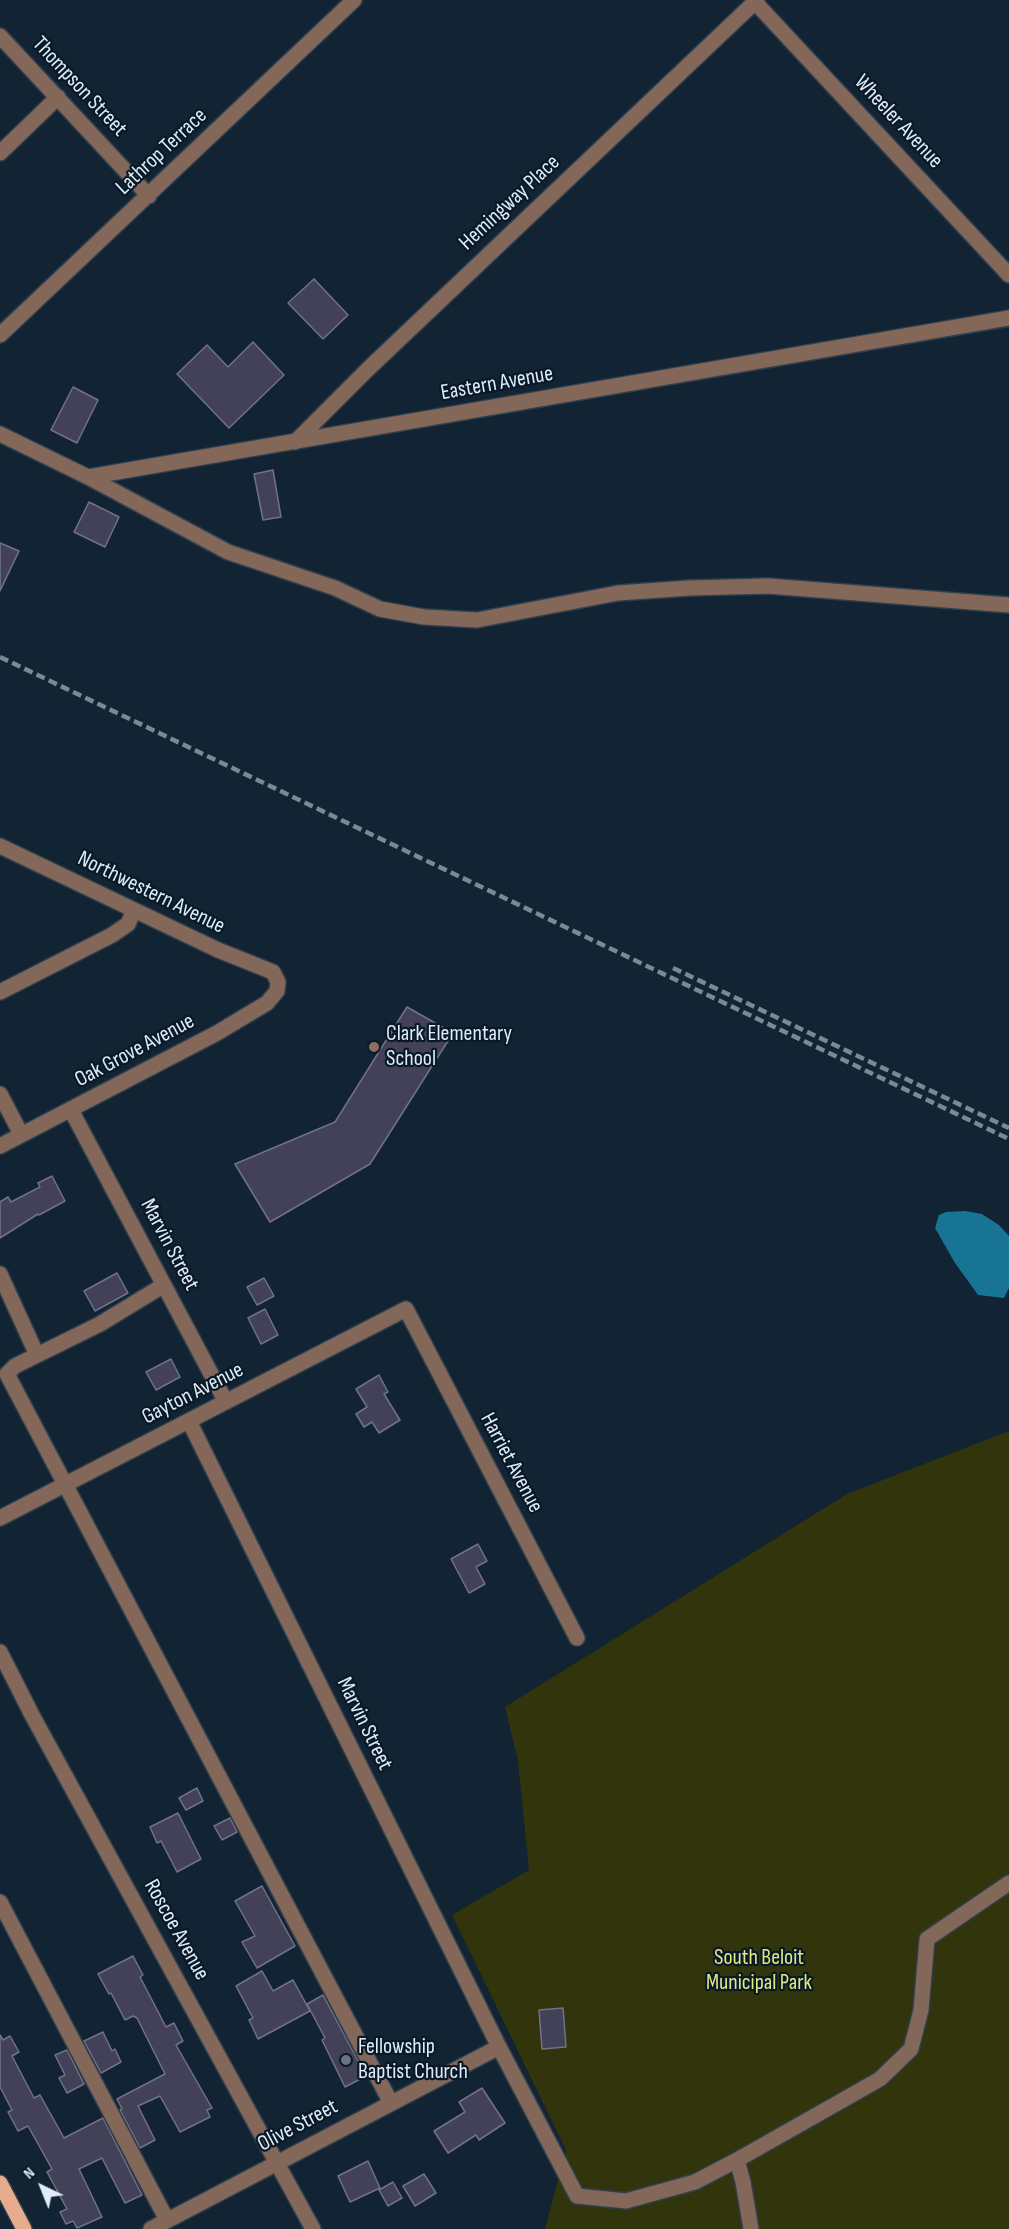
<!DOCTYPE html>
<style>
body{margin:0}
#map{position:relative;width:1009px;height:2229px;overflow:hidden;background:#122333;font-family:"Sofia Sans Condensed",sans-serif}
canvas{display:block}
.north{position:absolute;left:12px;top:2157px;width:60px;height:60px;-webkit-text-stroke:4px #081a28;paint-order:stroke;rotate:317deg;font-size:16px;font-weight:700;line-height:24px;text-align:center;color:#e0ebf6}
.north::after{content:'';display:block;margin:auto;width:21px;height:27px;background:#e0ebf6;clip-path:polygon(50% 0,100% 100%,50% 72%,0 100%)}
</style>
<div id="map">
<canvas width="1009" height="2229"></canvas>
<div class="north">N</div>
</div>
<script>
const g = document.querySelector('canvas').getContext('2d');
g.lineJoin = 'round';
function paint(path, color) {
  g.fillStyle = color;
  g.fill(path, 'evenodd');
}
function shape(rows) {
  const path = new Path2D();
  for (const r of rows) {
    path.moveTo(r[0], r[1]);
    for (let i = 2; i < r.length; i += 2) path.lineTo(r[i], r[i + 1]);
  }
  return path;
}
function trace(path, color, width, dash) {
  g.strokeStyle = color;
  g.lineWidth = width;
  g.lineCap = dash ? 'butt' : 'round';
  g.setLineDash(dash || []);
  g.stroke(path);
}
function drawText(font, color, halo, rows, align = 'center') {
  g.font = font + ' "Sofia Sans Condensed",sans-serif';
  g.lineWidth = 4.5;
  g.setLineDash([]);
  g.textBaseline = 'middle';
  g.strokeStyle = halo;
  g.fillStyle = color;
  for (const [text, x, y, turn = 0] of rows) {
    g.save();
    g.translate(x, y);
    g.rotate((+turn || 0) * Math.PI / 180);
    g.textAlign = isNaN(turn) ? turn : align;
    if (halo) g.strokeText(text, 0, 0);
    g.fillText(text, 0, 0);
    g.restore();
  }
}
const green = shape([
 [1009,1431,1009,2229,545,2229,566,2150,452,1915,529,1870,518,1761,505,1707,847,1494]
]);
const water = shape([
 [965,1211,982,1214,999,1225,1009,1236,1009,1288,1004,1298,978,1295,955,1263,935,1228,939,1215,946,1212]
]);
const building = shape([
 [314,279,348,315,323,339,288,303,314,279],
 [253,342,284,375,229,428,177,374,207,345,228,367,253,342],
 [73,387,98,400,77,443,51,430,73,387],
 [273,470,281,517,263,520,254,474,273,470],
 [89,502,119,517,105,547,74,532,89,502],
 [0,543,19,551,0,591,0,543],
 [407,1007,453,1033,370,1164,270,1222,235,1164,335,1122,407,1007],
 [52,1176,65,1201,39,1215,38,1214,0,1238,0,1202,8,1197,11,1202,40,1187,38,1183,52,1176],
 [117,1273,128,1293,95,1311,84,1291,117,1273],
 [264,1278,274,1296,257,1305,247,1287,264,1278],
 [265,1309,278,1335,261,1344,248,1318,265,1309],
 [171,1359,180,1377,156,1390,146,1372,171,1359],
 [379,1375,388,1392,384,1394,400,1420,379,1433,372,1422,364,1427,356,1414,367,1407,356,1389,379,1375],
 [478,1544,487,1561,476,1567,485,1584,469,1593,451,1559,478,1544],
 [197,1788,203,1801,186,1810,179,1798,197,1788],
 [178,1813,201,1859,177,1872,161,1841,157,1843,150,1827,178,1813],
 [230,1818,237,1832,222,1840,214,1826,230,1818],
 [262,1886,295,1946,257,1968,242,1942,255,1936,235,1901,262,1886],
 [133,1956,143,1975,140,1977,166,2027,174,2023,183,2041,176,2045,212,2108,207,2110,210,2117,180,2132,160,2096,138,2106,155,2140,140,2148,120,2110,122,2109,117,2099,165,2074,137,2018,133,2016,125,2020,111,1993,109,1994,98,1974,133,1956],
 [262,1971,273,1991,293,1980,310,2011,258,2039,249,2020,253,2018,236,1986,262,1971],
 [323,1995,366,2076,345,2087,322,2040,325,2038,307,2004,323,1995],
 [563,2008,566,2047,542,2049,539,2010,563,2008],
 [103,2032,112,2051,115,2049,121,2062,101,2073,84,2041,103,2032],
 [0,2035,3,2040,10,2036,19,2052,12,2056,34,2098,40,2095,64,2138,103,2118,142,2195,125,2203,102,2158,79,2169,102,2217,77,2228,73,2221,66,2224,60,2212,67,2209,47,2172,52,2169,28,2126,18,2131,8,2112,12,2110,0,2087,0,2035],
 [67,2050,84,2084,67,2093,59,2078,65,2075,55,2055,67,2050],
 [482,2088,505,2123,479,2140,476,2135,448,2153,434,2131,465,2112,459,2102,482,2088],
 [368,2161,380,2188,350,2202,338,2176,368,2161],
 [424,2174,436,2193,415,2206,403,2186,424,2174],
 [393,2182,402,2198,388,2206,379,2190,393,2182]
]);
const minor = shape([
 [753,0,1009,275],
 [0,36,149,196],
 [0,153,58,97],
 [0,335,354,0],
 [0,434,88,477,1009,318],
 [295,442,367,370,757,0],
 [88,477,228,552,335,588,380,609,424,617,477,620,618,593,689,588,768,586,1009,605],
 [0,846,218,950,273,972,278,982,277,991,267,1003,217,1033,0,1146],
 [0,992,112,935,128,924,134,910],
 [0,1094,21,1134],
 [71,1110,226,1402],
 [0,1274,37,1355],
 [164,1285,100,1324,15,1366,7,1374,391,2103],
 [189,1421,499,2047,577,2196,626,2201,695,2182,737,2160,880,2079,911,2049,921,2010,927,1939,1009,1883],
 [0,1518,406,1309,577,1638],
 [0,1652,32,1715,313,2229],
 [0,1902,167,2220],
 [737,2160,743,2182,751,2229],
 [151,2229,499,2047]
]);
const major = shape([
 [0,2183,24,2229]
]);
const rail = shape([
 [0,657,1009,1139],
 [673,968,1009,1128]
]);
const markers = [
 [374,1047,6,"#8d6e63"],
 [346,2060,6,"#6b7280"]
];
const streetNames = [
 ["Thompson Street",79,87,47],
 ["Wheeler Avenue",898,122,47],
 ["Lathrop Terrace",162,152,-43],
 ["Hemingway Place",510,203,-43],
 ["Eastern Avenue",497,384,-10],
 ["Northwestern Avenue",151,893,26],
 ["Oak Grove Avenue",135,1051,-28],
 ["Marvin Street",169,1245,62],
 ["Gayton Avenue",193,1394,-27],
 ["Harriet Avenue",511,1463,62],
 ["Marvin Street",364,1724,64],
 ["Roscoe Avenue",176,1930,61],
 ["Olive Street",298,2126,-28]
];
const poiNames = [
 ["Clark Elementary",386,1034],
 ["School",386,1059],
 ["Fellowship",358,2047],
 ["Baptist Church",358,2072]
];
const parkNames = [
 ["South Beloit",759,1958],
 ["Municipal Park",759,1983]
];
paint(green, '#32340b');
paint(water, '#187495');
paint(building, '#424157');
trace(building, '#71718a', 1.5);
trace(minor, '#2f3f4e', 18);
trace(major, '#2f3f4e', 18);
trace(minor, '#836758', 15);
trace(major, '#e7ac8e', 15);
trace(rail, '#7b8997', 4.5, [9, 4.5]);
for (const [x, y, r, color] of markers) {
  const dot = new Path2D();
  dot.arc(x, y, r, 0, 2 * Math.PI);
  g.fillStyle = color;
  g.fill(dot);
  trace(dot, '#081a28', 2);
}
drawText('22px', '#e0ebf6', '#081a28', streetNames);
drawText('22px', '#e0ebf6', '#081a28', poiNames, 'left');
drawText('22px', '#e2e883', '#081a28', parkNames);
</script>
